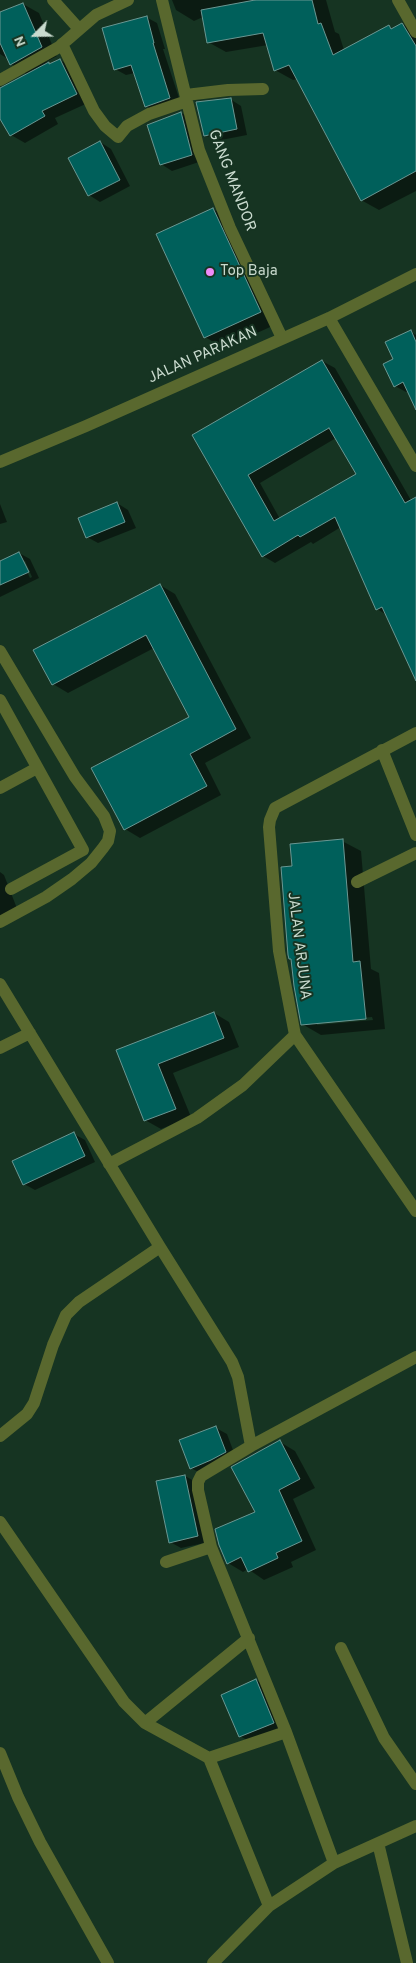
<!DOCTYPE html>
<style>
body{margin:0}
#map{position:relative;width:416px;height:1963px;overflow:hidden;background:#163422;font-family:Overpass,sans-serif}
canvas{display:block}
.north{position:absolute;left:10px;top:10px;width:50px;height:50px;-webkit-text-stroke:4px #163422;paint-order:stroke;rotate:247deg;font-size:14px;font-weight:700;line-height:20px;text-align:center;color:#c9dace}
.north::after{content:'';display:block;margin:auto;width:18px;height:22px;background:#c9dace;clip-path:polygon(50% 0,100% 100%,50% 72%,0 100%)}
</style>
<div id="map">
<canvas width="416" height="1963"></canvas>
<div class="north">N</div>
</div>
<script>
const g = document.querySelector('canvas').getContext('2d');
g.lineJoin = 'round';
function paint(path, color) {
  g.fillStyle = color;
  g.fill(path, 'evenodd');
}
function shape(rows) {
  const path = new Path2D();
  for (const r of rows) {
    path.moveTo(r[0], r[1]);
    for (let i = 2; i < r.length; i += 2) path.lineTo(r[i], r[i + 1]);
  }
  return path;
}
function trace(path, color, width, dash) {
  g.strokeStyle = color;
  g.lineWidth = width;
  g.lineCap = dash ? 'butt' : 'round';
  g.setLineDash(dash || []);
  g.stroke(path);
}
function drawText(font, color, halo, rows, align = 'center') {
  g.font = font + ' Overpass,sans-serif';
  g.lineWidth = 4;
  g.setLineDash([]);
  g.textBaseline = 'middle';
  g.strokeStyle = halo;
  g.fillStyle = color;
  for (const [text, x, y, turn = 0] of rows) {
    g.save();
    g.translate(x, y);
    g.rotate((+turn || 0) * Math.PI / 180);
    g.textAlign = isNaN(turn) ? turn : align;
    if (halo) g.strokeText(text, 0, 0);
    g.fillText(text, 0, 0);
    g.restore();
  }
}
const shadow = shape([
 [172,0,326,0,335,32,339,34,344,50,389,26,393,29,402,24,416,33,416,191,379,210,361,200,297,79,293,80,275,70,268,45,226,52,208,42,203,17,194,21,176,10],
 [23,4,39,13,53,47,48,51,57,56,46,62,50,65,60,60,74,68,90,102,55,118,58,124,25,143,11,135,0,116,0,89,28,75,11,64,8,59,0,54,0,13],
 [146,17,157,23,165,49,163,49,181,104,157,113,146,106,135,73,126,75,115,69],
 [230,99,241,106,247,135,216,141,205,135],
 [181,113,192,119,202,161,172,171,161,164],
 [100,142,111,149,130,186,100,202,89,195],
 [213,209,232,220,279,323,224,348,205,337],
 [411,332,416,335,416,407,408,391,406,392,395,386,395,360],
 [322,361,335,368,412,502,416,500,416,677,387,615,377,609,341,527,313,544,311,542,275,563,263,556,193,436],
 [336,438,357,474,280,519,260,483],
 [117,503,128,510,136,528,98,543,87,537],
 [0,504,7,522,0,524],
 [19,553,30,559,39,578,0,597,0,562],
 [22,561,25,561,32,577,30,578],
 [160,585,175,594,251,738,205,763,221,795,140,838,125,829,190,717,154,648,68,693,53,684],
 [342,841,361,851,371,969,379,973,385,1029,321,1035,302,1024,293,960,294,868],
 [372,1017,373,1020,317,1025,317,1022],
 [0,872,4,875,18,911,0,918],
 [214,1013,229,1022,239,1047,173,1073,191,1117,161,1129,145,1120,118,1051],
 [74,1134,85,1140,95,1162,35,1190,24,1184],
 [216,1428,227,1434,236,1458,202,1474,191,1468],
 [280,1442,295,1451,315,1488,293,1499,316,1550,291,1562,293,1567,264,1580,248,1569,243,1572,228,1563,257,1512],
 [185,1476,196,1482,209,1542,181,1548,170,1542],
 [256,1680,274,1691,292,1734,259,1747,240,1736]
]);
const building = shape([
 [255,0,312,0,318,24,321,23,333,55,389,25,391,29,402,23,416,46,416,171,361,201,289,65,274,71,263,33,207,43,201,10,255,0],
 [23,3,42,47,10,65,0,43,0,12,23,3],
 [147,16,154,43,153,43,170,98,145,107,131,65,114,70,102,28,147,16],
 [60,59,77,94,42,111,45,116,10,136,0,119,0,88,49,62,49,64,60,59],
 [231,98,237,129,204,136,196,102,231,98],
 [181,112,192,155,160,165,147,125,181,112],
 [100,141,120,180,88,196,68,158,100,141],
 [213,208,261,312,204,338,156,234,213,208],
 [411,330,416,342,416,410,403,382,394,387,383,364,393,359,385,342,411,330],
 [322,360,405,503,416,497,416,681,382,607,376,610,335,517,300,537,298,535,262,557,192,435,322,360],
 [329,428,356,474,274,521,248,475,329,428],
 [117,502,125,522,86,538,78,518,117,502],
 [19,552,29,572,0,585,0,561,19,552],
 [160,584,236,729,190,754,207,786,124,830,91,768,189,717,146,635,52,685,33,650,160,584],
 [343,839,353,962,360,961,366,1019,301,1025,294,986,291,959,289,959,288,955,281,867,292,866,290,844,343,839],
 [214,1012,224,1038,158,1064,176,1109,144,1121,116,1050,214,1012],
 [74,1132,85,1156,23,1185,12,1161,74,1132],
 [216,1426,226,1452,211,1460,190,1469,179,1440,216,1426],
 [280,1440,300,1479,279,1490,302,1541,276,1553,278,1558,248,1572,241,1557,227,1564,219,1545,215,1529,255,1512,231,1467,280,1440],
 [185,1475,198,1536,169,1543,156,1481,185,1475],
 [256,1679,274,1723,239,1737,221,1695,256,1679]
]);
const minor = shape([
 [53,0,79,29],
 [162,0,199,150,230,228,282,338],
 [398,0,416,32],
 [62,44,94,111,105,126,118,137,127,126,149,114,187,101],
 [0,80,59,47,96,15,128,0],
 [186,95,228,90,263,89],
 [329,318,416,466],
 [0,462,86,426,329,318,416,274],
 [0,651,75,777,104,816,110,831,108,841,103,848,91,863,72,879,46,897,0,922],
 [0,700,83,850,11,889],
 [416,733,275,808,270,820,269,827,279,951,295,1035,416,1211],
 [382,750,416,835],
 [0,788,37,768],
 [357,882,416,853],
 [0,984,160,1247,232,1362,238,1377,251,1446],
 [0,1048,30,1033],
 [109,1164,197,1118,243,1085,295,1035],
 [0,1436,27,1414,34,1403,53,1345,66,1315,79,1302,160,1247],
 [0,1522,124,1702,145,1723,209,1758],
 [166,1562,211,1547],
 [341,1648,384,1738,416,1784],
 [145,1723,249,1638],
 [0,1753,18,1797,40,1842,108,1963],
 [378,1843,407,1963],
 [334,1863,286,1732,211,1547,198,1490,198,1482,201,1476,251,1446,416,1357],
 [269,1906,209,1758,286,1732],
 [213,1963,269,1906,334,1863,416,1826]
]);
const markers = [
 [210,272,5,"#ef8bf7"]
];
const streetNames = [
 ["GANG MANDOR",231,181,69],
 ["JALAN PARAKAN",203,356,-24],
 ["JALAN ARJUNA",298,946,83]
];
const poiNames = [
 ["Top Baja",220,272]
];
paint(shadow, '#0007');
paint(building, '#00605b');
trace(building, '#6a9793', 1);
trace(minor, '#59682e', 12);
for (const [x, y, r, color] of markers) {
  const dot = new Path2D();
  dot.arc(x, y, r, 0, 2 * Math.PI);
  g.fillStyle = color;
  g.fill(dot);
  trace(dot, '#163422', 2);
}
drawText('15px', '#c9dace', '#163422', streetNames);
drawText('15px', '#c9dace', '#163422', poiNames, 'left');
</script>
